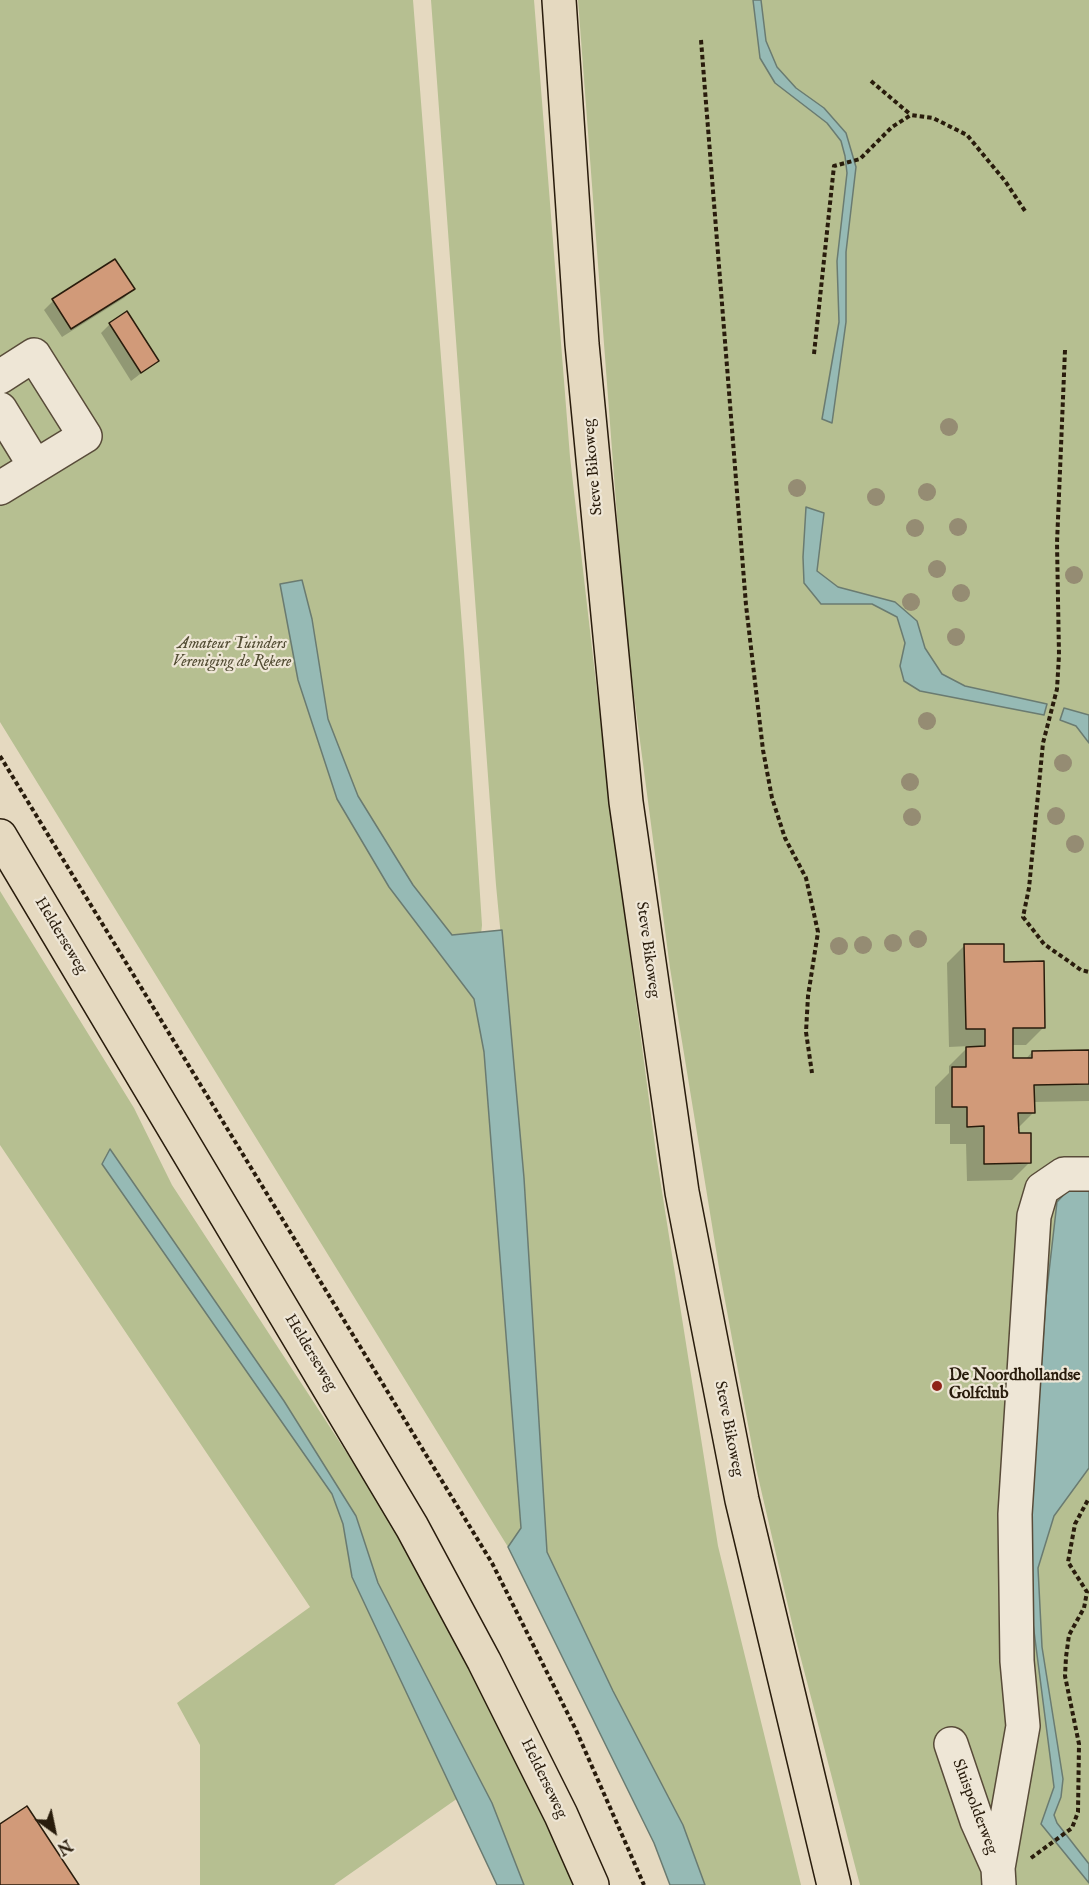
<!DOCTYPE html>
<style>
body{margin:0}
#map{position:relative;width:1089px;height:1885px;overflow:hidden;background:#e5d9c0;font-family:"IM FELL English",serif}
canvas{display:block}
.north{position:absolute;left:24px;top:1801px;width:60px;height:60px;-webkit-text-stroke:4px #eee6d6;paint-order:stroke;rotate:147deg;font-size:16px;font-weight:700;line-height:24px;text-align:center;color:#291c0c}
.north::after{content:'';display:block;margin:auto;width:21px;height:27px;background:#291c0c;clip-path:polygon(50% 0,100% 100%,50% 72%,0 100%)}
</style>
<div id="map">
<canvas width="1089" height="1885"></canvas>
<div class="north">N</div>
</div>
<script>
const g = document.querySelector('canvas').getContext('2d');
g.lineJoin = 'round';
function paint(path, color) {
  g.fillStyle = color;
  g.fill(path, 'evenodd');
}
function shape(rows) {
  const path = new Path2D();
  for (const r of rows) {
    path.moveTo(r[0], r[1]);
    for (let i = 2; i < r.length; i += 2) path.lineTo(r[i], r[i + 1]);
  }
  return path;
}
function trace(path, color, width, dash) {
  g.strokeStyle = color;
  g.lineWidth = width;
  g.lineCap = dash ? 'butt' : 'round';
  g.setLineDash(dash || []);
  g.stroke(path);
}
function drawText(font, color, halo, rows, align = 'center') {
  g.font = font + ' "IM FELL English",serif';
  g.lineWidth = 4.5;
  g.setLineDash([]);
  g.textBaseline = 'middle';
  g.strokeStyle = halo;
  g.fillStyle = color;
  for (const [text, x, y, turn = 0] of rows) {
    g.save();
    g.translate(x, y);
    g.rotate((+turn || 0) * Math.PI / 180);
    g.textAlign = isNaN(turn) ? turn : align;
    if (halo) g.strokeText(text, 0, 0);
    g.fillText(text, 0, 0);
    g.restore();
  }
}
const green = shape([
 [0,0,413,0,464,651,482,925,474,999,484,1052,521,1528,508,1547,0,722],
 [431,0,534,0,570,457,611,813,657,1160,718,1546,801,1885,705,1885,683,1825,613,1691,547,1552,524,1178,496,885],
 [578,0,1089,0,1089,1885,860,1885,795,1636,756,1468,719,1268,670,968,626,635],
 [0,891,134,1108,172,1185,401,1536,518,1764,574,1885,524,1885,492,1803,378,1583,356,1515,110,1150,102,1164,332,1494,343,1524,352,1577,458,1798,334,1885,200,1885,200,1745,177,1703,310,1607,0,1145]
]);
const water = shape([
 [753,0,761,0,766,41,777,67,796,88,824,108,846,133,856,167,846,252,846,322,832,423,822,419,839,322,837,261,847,173,845,156,841,141,827,123,775,83,760,58,753,0],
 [806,507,824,513,817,571,838,587,895,602,917,621,925,648,942,674,965,686,1047,704,1044,715,920,691,904,681,900,666,905,643,897,617,872,604,821,604,804,583,803,557,806,507],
 [302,580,312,619,328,719,358,796,413,885,452,935,502,930,524,1178,547,1552,613,1691,683,1825,705,1885,670,1885,654,1843,508,1547,521,1528,484,1052,474,999,389,887,337,799,298,680,280,584,302,580],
 [1064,708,1089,715,1089,743,1076,726,1060,720,1064,708],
 [110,1149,284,1401,356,1516,378,1583,492,1803,524,1885,497,1885,352,1577,343,1524,332,1494,102,1164,110,1149],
 [1089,1186,1089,1468,1054,1516,1038,1568,1042,1647,1063,1779,1061,1797,1054,1815,1057,1823,1089,1864,1089,1883,1041,1824,1054,1787,1030,1600,1029,1535,1046,1298,1057,1202,1069,1189,1089,1186]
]);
const shadow = shape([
 [133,289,124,298,62,337,44,310,53,301],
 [110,324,157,361,131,381,101,333],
 [964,946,1003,963,1044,1027,1026,1045,1012,1045,1012,1060,1025,1060,1032,1052,1089,1052,1089,1101,1033,1102,1033,1113,1017,1129,1030,1162,1012,1180,967,1181,966,1144,950,1144,950,1124,935,1124,935,1087,949,1073,949,1066,969,1046,949,1047,947,963]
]);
const building = shape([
 [115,259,135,289,71,329,52,299,115,259],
 [127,311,159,361,141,373,109,323,127,311],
 [964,944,1004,944,1004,962,1044,961,1045,1028,1013,1028,1013,1058,1032,1058,1032,1051,1089,1050,1089,1084,1034,1085,1035,1113,1018,1113,1019,1133,1031,1133,1031,1163,984,1164,984,1126,967,1127,967,1107,952,1107,952,1067,966,1067,966,1047,985,1046,985,1029,966,1029,964,944],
 [27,1806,79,1885,0,1885,0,1824,27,1806]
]);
const path = shape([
 [701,40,746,605,763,750,772,798,785,838,806,878,818,932,808,996,806,1032,812,1073],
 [871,81,911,115],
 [1065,350,1057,543,1059,655,1057,689,1043,743,1029,888,1023,917,1044,944,1081,970,1089,972],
 [814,354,834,166,860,159,892,127,911,115,933,118,967,135,1005,181,1025,211],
 [0,756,492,1563,576,1730,644,1885],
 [1031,1858,1072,1828,1078,1812,1079,1744,1065,1676,1066,1657,1069,1635,1084,1608,1087,1592,1068,1562,1075,1524,1089,1498]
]);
const minor = shape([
 [0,377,34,355,85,436,0,488],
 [0,409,35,466],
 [951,1744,977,1821,998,1868],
 [999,1885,998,1868,1023,1726,1017,1661,1015,1514,1034,1216,1042,1189,1064,1174,1089,1174]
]);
const major = shape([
 [559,0,582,344,626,802,682,1192,742,1500,834,1885],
 [0,836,412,1527,484,1661,561,1815,592,1885]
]);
const trees = [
 [949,427],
 [797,488],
 [927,492],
 [876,497],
 [958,527],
 [915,528],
 [937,569],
 [1074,575],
 [961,593],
 [911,602],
 [956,637],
 [927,721],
 [1063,763],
 [910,782],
 [1056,816],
 [912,817],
 [1075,844],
 [918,939],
 [893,943],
 [863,945],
 [839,946]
];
const markers = [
 [937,1386,6,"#8f2418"]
];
const streetNames = [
 ["Steve Bikoweg",594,467,-95],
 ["Helderseweg",60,936,59],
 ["Steve Bikoweg",647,950,82],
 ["Helderseweg",310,1353,59],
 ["Steve Bikoweg",728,1429,79],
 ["Helderseweg",543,1779,64],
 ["Sluispolderweg",974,1807,69]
];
const parkNames = [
 ["Amateur Tuinders",232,645],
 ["Vereniging de Rekere",232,663]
];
const poiNames = [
 ["De Noordhollandse",949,1377],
 ["Golfclub",949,1395]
];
paint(green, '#b6bf91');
paint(water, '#96bab5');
trace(water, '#6a7b71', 1.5);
paint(shadow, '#0003');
paint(building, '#d19a79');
trace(building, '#291c0c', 1.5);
trace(minor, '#584b39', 36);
trace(major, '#291c0c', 36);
trace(path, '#291c0c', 4, [4.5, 3]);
trace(minor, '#eee6d6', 33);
trace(major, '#e5d9c0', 33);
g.fillStyle = '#958c73';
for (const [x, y] of trees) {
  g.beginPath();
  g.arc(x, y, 9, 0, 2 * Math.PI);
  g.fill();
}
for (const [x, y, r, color] of markers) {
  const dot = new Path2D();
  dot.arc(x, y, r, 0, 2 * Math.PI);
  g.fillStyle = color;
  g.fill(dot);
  trace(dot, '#eee6d6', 2);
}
drawText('16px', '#291c0c', '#eee6d6', streetNames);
drawText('italic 16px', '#534d34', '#eee6d6', parkNames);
drawText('bold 16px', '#291c0c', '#eee6d6', poiNames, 'left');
</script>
